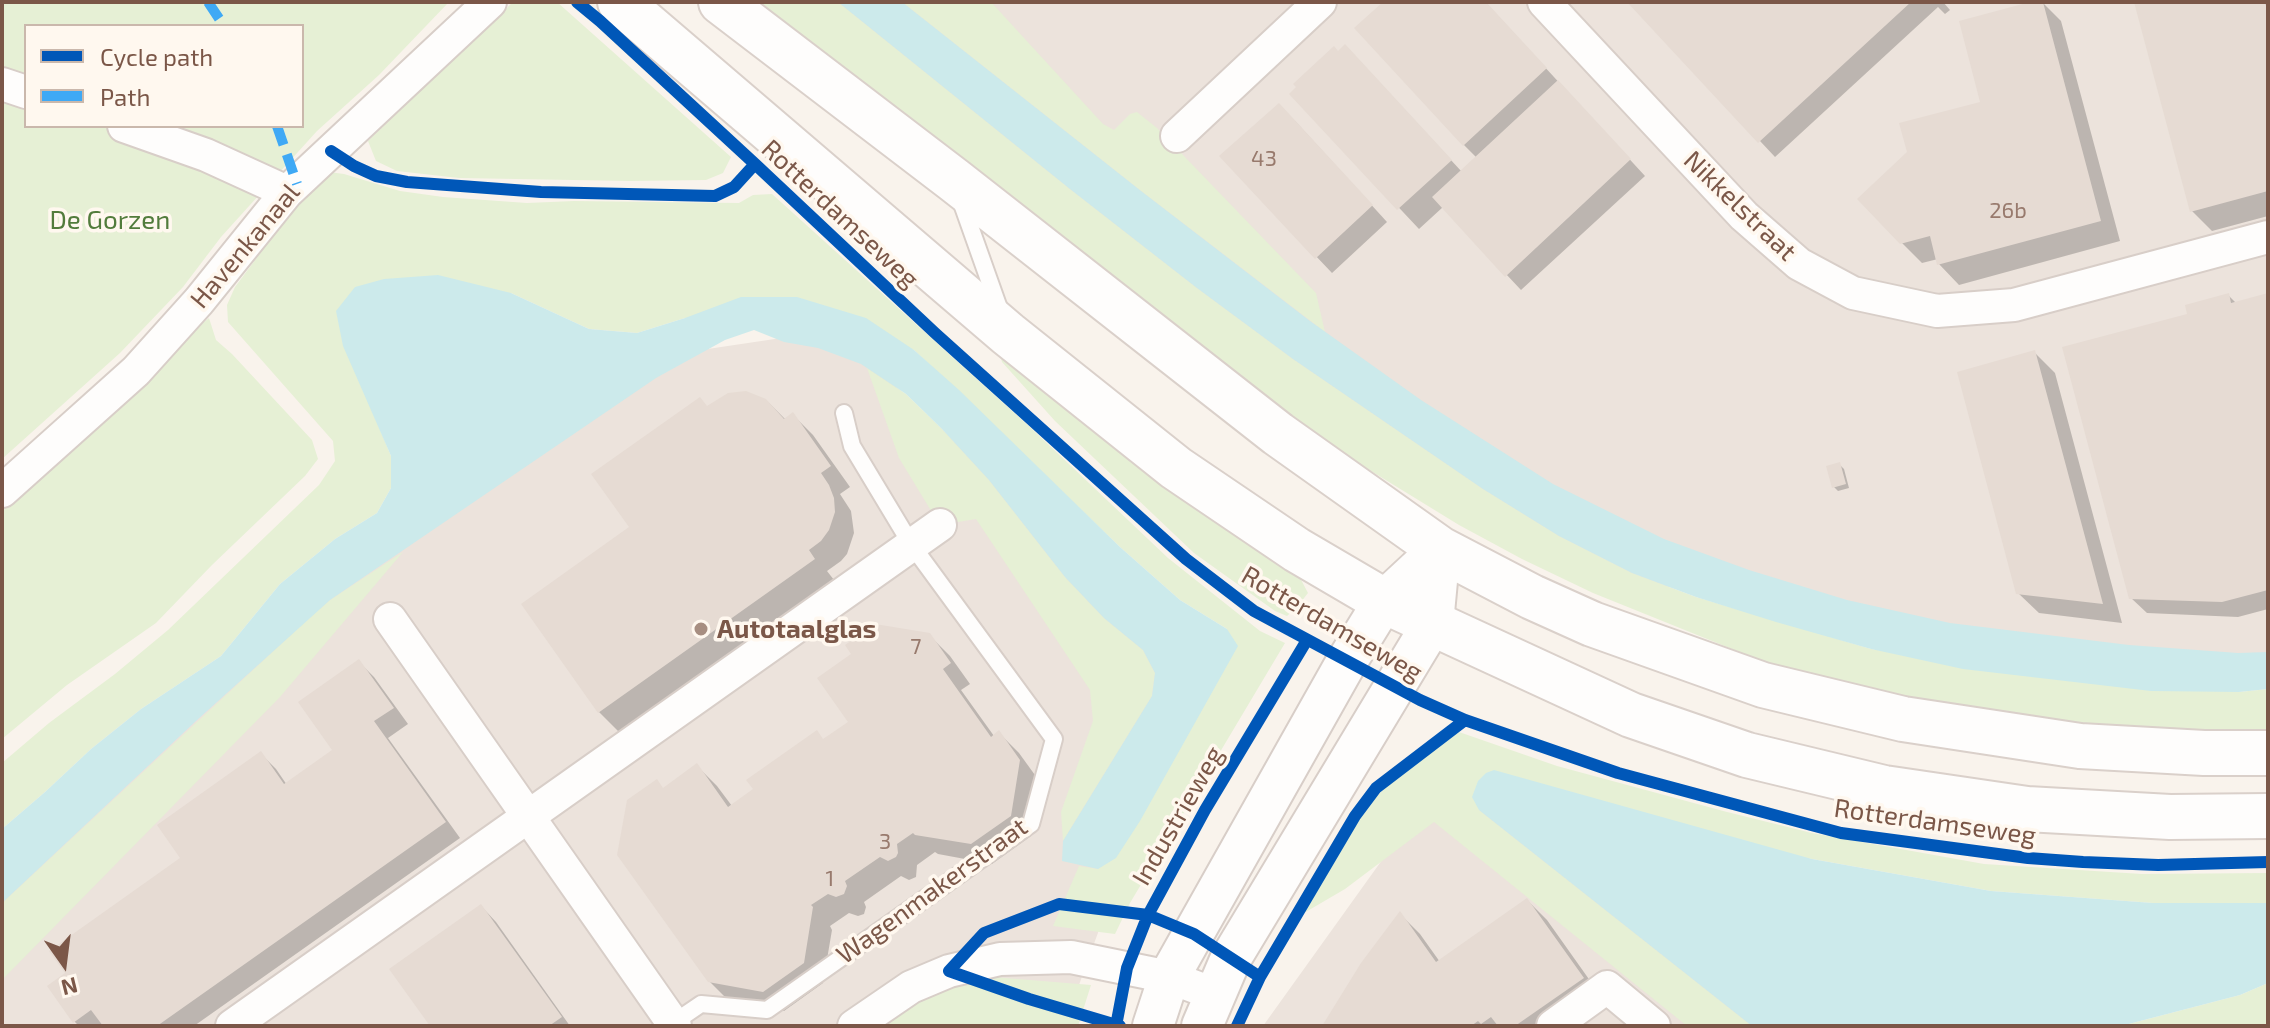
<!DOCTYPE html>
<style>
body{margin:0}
#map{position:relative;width:2270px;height:1028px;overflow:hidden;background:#f9f3ec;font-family:"Exo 2",sans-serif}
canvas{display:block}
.frame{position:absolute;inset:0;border:4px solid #7b5748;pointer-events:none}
.legend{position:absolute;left:24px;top:24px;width:280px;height:104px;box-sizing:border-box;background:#fff8ef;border:2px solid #cab8ac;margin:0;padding:10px 14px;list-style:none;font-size:24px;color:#7b5748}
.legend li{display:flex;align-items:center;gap:16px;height:40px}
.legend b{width:40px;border:2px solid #cab8ac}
.north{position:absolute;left:24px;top:924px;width:80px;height:80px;-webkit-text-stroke:6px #fff8ef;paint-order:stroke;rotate:166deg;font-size:22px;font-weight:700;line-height:32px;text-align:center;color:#7b5748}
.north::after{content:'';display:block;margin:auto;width:28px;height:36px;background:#7b5748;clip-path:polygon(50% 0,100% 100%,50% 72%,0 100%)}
</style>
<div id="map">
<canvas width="2270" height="1028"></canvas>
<div class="frame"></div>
<ul class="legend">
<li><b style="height:10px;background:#0057b8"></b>Cycle path</li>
<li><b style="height:10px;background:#3fa9f5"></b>Path</li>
</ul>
<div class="north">N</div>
</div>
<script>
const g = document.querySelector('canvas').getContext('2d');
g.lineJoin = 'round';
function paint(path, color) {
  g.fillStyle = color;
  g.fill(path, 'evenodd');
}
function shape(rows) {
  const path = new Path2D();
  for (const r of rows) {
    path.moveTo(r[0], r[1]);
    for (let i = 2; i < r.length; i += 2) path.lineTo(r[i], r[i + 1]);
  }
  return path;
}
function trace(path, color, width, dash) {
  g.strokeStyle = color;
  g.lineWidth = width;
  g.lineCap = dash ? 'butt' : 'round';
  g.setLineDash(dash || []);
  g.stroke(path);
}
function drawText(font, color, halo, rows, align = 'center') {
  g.font = font + ' "Exo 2",sans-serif';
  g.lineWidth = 7;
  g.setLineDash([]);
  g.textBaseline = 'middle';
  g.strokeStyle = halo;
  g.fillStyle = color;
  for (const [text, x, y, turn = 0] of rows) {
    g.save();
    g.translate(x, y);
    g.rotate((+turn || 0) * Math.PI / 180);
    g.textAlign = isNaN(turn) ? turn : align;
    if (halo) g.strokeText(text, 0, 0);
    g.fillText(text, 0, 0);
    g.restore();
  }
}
const industrial = shape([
 [811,2,2268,2,2268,675,1579,574],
 [835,330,1196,664,1064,1026,2,1026,2,849,634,360],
 [1443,775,1756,1026,1263,1026]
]);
const green = shape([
 [2,2,449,2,379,75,317,131,221,237,183,287,120,353,2,459],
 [26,26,302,26,302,126,26,126],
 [513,2,557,2,731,157,723,173,706,180,630,181,459,178,397,171,376,161,368,141],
 [745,2,838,2,1070,189,1197,288,1293,359,1483,489,1559,536,1632,573,1696,597,1871,649,2239,692,2268,689,2268,734,2069,728,1814,685,1732,649,1593,593,1522,559,1459,525,1371,471,1266,403],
 [902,2,991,2,1103,124,1114,130,1130,114,1137,112,1157,128,1316,293,1325,332,1141,191],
 [329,172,344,174,400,191,443,197,527,203,574,201,739,203,753,195,772,194,1031,428,1168,558,1260,631,1285,643,1130,903,1115,934,1053,926,1079,866,1098,869,1227,629,1180,600,1120,547,914,350,685,318,637,333,589,329,511,293,372,410,391,456,391,488,377,513,335,539,280,584,221,656,141,709,91,749,45,792,2,829,2,763,49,723,115,674,168,630,319,485,335,461,333,441,228,322,227,305,235,287,273,236,318,181],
 [209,318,216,340,232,354,312,440,318,459,305,476,212,565,156,623,67,685,2,739,2,511,146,384,198,327],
 [1000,354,1298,574,1308,593,1297,607,1287,616,1275,611,1194,553,1055,421,1002,362],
 [867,368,906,394,942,429,989,480,1065,577,1104,618,1143,650,1155,673,1152,696,1063,841,1061,812,1093,721,1090,690,976,519,946,524,933,514,899,458],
 [403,552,280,697,2,980,2,903,310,617,330,600],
 [1459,732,1557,766,1727,812,1812,833,1984,864,2142,874,2268,873,2268,903,2153,903,1991,891,1812,859,1479,810,1752,1026,1687,1026,1434,822,1345,889,1304,913,1365,808,1404,769,1432,748],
 [981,976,1091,985,1078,1026,870,1026,880,1019,954,984],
 [2268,983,2268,1025,2121,1026,2240,995]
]);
const water = shape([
 [838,2,902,2,1141,191,1310,321,1421,400,1553,484,1664,539,1749,570,1847,600,1950,623,2129,645,2238,653,2268,652,2268,689,2239,692,2151,691,1963,669,1871,649,1776,622,1696,597,1632,573,1559,536,1483,489,1293,359,1197,288,1070,189],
 [438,275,511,293,589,329,637,333,685,318,741,297,797,297,866,318,914,350,959,390,1120,547,1180,600,1227,629,1238,646,1140,821,1116,858,1098,869,1062,861,1063,841,1152,696,1155,673,1143,650,1104,618,1065,577,989,480,942,429,906,394,861,364,818,348,784,342,754,330,725,340,656,378,330,600,196,721,2,903,2,829,45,792,91,749,141,709,221,656,280,584,335,539,377,513,391,488,391,456,343,346,336,311,355,287,384,279],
 [1494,770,1812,859,1991,891,2153,903,2268,903,2268,983,2240,995,2121,1026,1752,1026,1479,810,1472,797,1478,781,1486,773]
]);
const shadow = shape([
 [1386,2,1485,2,1645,176,1521,290,1443,207,1419,229,1292,94,1365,67,1462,172,1477,158,1464,145],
 [1630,2,1943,2,1950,10,1945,14,1938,7,1775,157],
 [2037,2,2042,2,2061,21,2120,241,1959,285,1939,264,1938,259,1922,263,1901,242,1983,103],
 [2136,2,2268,2,2268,216,2212,231,2192,211],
 [1295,121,1387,222,1332,273,1221,156],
 [2228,295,2236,303,2268,295,2268,609,2238,617,2147,613,2131,598,2190,315],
 [2035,353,2055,373,2122,623,2039,613,2018,593],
 [769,403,786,420,793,415,813,435,850,487,840,494,851,511,854,533,847,554,841,561,827,571,834,580,619,732,599,712,631,528,708,407],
 [1839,464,1844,469,1849,488,1838,491,1834,487],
 [929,635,950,656,970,684,961,690,994,736,999,733,1019,753,1040,782,1031,836,992,864,938,854,935,852,917,865,916,877,909,880,901,876,864,902,866,907,864,914,858,916,849,913,830,926,832,930,823,983,784,1011,730,1002,709,981,664,789,697,766,717,786,732,806,851,722],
 [359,662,374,677,408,724,388,738,460,838,194,1026,79,1026,74,1021,68,973,183,859,260,753,276,769,287,785,335,751],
 [1527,900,1547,920,1603,999,1564,1026,1324,1026,1400,914,1420,934,1440,962],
 [481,906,496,922,570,1026,432,1026]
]);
const building = shape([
 [1383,2,1486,2,1547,68,1463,146,1354,28],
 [1627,2,1911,2,1758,143],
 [2030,2,2043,2,2101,221,1937,265,1930,236,1900,244,1857,199,1907,152,1899,123,1980,102,1959,21],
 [2134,2,2265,2,2268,13,2268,191,2190,212],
 [1345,44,1452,160,1397,210,1289,94,1296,87,1293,84,1334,46,1338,51],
 [1558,80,1631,159,1505,277,1432,197],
 [1279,103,1373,205,1315,259,1219,156],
 [2229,293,2231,303,2268,293,2268,590,2222,602,2129,599,2062,347,2187,314,2185,305],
 [2035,350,2103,604,2016,594,1957,372],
 [746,391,766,399,784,419,793,412,831,466,821,473,829,485,834,498,835,512,829,530,821,541,809,550,815,559,598,713,521,604,629,527,591,474,700,397,707,406,728,393],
 [1840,462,1846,484,1832,488,1826,466],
 [875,624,930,633,951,663,943,669,991,737,999,730,1020,760,1011,816,971,844,915,835,913,833,897,844,898,853,896,857,888,861,880,857,845,881,847,886,844,894,836,897,828,894,811,905,813,907,804,963,763,992,708,982,617,855,627,800,657,779,663,788,697,763,728,807,753,789,746,780,817,730,823,739,848,722,817,678,851,654,845,645],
 [359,659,394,708,374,721,446,822,157,1026,103,1026,91,1010,73,1023,47,986,65,973,49,951,180,858,157,825,261,751,284,784,332,750,298,702],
 [1527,898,1584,978,1515,1026,1498,1026,1491,1017,1481,1024,1478,1021,1471,1026,1322,1026,1361,963,1400,911,1436,962],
 [481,904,562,1017,549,1026,430,1026,389,969]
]);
const service = shape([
 [961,201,1000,311],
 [673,1023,701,1004,767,1010,1031,824,1054,739,911,544,852,446,844,413]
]);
const minor = shape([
 [1544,2,1744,216,1799,264,1853,293,1937,311,2014,305,2268,237],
 [2,84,26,92],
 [124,126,206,155,287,192],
 [1177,136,1320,2],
 [2,491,136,371,199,301,287,192,490,2],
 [390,619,675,1026],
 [232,1026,940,525],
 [854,1026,911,987,949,971,1000,959,1071,957,1169,977,1214,994],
 [1553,1026,1607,987,1654,1026]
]);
const tertiary = shape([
 [1153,1026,1169,977,1347,661,1384,601,1440,549],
 [1202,1026,1231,958,1433,623,1440,549]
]);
const secondary = shape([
 [620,2,1008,334,1176,468,1297,550,1384,601,1631,715,1747,755,1884,788,2027,809,2170,817,2268,816],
 [721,2,954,180,1278,434,1440,549,1532,597,1592,624,1763,685,1903,719,2080,746,2204,753,2268,753]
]);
const quiet = shape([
 [208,2,224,26],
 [277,126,297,184]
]);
const cycleway = shape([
 [577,2,600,21,755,164,935,333,1186,559,1254,611,1420,700,1465,720,1618,773,1841,833,2028,858,2083,862,2158,865,2268,862],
 [331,151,354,166,376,176,407,182,541,192,715,196,734,187,755,164],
 [1116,1026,1127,968,1148,915,1205,810,1307,640],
 [1120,1026,1029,999,949,971,984,933,1059,904,1148,915,1194,934,1260,977],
 [1237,1026,1260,977,1355,816,1376,788,1465,720]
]);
const markers = [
 [701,629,8,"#a78e81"]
];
const numberNames = [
 ["43",1264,159],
 ["26b",2008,211],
 ["7",916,647],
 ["3",885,842],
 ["1",830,879]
];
const streetNames = [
 ["Nikkelstraat",1740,206,44],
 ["Rotterdamseweg",840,214,43],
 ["Havenkanaal",245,246,-50],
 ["Rotterdamseweg",1332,624,30],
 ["Industrieweg",1178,816,-60],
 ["Rotterdamseweg",1935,822,8],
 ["Wagenmakerstraat",932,891,-36]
];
const parkNames = [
 ["De Gorzen",110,220]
];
const poiNames = [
 ["Autotaalglas",717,629]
];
paint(industrial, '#ece3dc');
paint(green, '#e6f0d5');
paint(water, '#cceaeb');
paint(shadow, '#0003');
paint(building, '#e6dbd3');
trace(service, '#d8cec8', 20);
trace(minor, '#d8cec8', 36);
trace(tertiary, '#d8cec8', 44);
trace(secondary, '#dad0ca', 48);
trace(service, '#fefdfc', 16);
trace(minor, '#fefdfc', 32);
trace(tertiary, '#fefdfc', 40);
trace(secondary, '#fefdfc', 44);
trace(quiet, '#3fa9f5', 10, [20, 10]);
trace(cycleway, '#0057b8', 12);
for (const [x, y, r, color] of markers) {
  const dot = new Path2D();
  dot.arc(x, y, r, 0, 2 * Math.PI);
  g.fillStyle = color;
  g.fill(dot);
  trace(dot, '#fff8ef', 3);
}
drawText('22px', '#987a6d', null, numberNames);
drawText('26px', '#7b5748', '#fff8ef', streetNames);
drawText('26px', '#527c3c', '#fff8ef', parkNames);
drawText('bold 26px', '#7b5748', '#fff8ef', poiNames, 'left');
</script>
